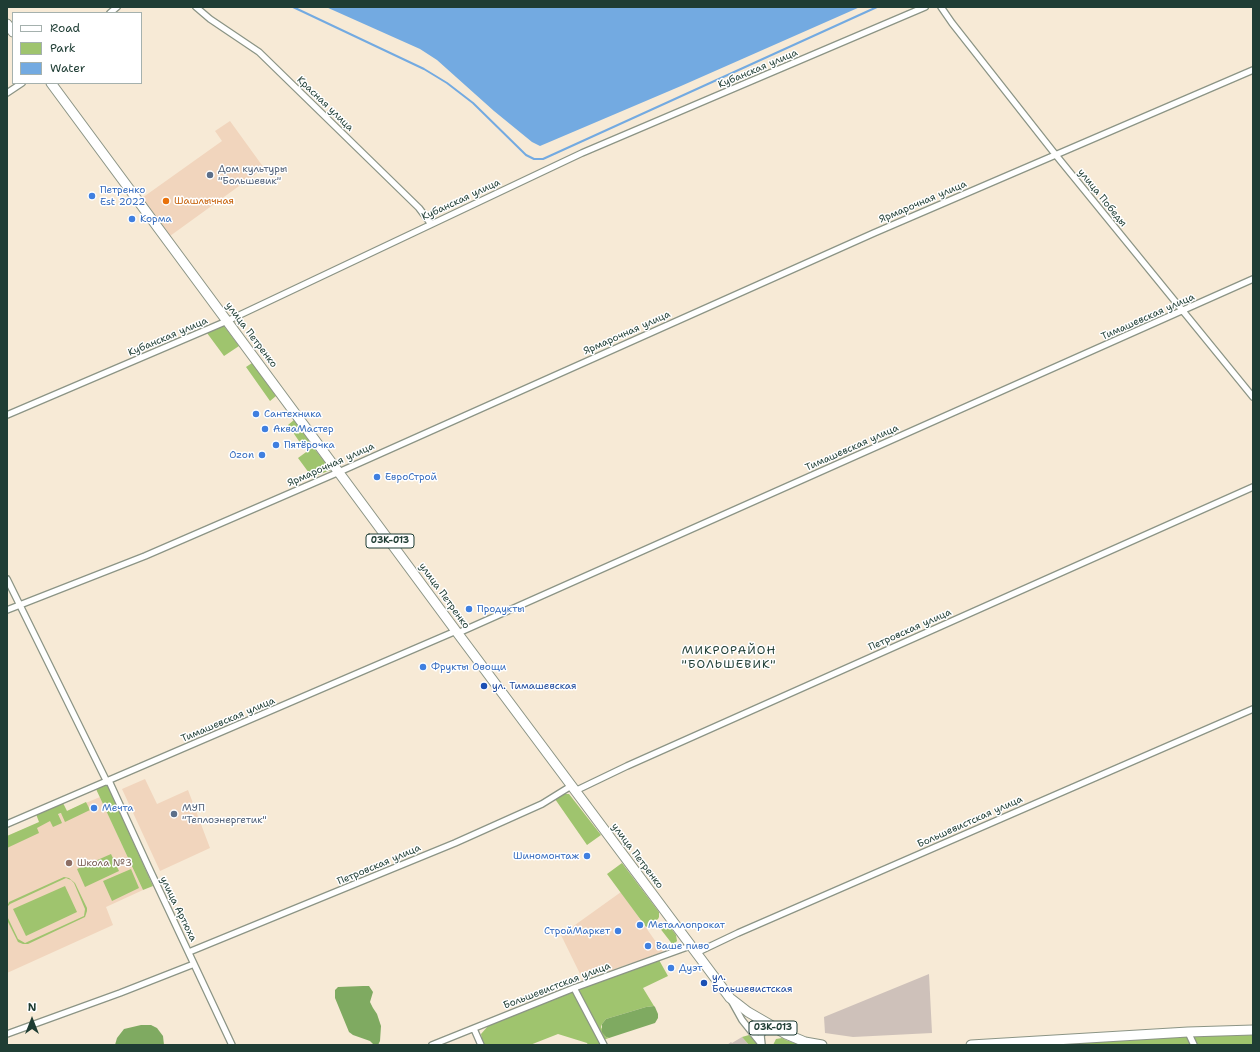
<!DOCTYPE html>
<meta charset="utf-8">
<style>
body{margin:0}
#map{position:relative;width:1260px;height:1052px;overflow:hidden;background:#f7ead6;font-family:"Shantell Sans",sans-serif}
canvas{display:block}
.frame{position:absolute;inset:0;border:8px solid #1f3d34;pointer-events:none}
.legend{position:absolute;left:12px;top:12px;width:130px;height:72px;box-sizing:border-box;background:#fff;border:1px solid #a5b1ae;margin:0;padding:5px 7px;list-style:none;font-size:12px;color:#1f3d34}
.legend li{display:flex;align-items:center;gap:8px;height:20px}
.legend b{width:20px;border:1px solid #a5b1ae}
.north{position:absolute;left:12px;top:1000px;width:40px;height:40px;-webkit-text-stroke:3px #fff;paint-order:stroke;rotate:0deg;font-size:11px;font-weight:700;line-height:16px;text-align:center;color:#1f3d34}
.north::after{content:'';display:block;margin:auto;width:14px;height:18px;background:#1f3d34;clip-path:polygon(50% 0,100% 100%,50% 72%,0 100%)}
</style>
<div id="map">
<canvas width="1260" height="1052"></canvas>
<div class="frame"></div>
<ul class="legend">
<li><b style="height:5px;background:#fff"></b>Road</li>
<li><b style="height:11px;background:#9fc46e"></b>Park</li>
<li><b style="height:11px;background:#73aae1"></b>Water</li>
</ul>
<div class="north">N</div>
</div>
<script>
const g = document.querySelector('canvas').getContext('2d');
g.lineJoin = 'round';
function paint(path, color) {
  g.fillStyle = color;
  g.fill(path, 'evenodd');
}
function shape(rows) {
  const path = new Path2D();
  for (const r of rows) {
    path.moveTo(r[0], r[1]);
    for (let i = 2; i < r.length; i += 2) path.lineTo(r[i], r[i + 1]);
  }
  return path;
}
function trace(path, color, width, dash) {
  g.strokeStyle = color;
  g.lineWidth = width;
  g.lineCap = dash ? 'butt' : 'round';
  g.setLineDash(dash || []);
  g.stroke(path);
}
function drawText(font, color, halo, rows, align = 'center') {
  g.font = font + ' "Shantell Sans",sans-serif';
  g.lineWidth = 3;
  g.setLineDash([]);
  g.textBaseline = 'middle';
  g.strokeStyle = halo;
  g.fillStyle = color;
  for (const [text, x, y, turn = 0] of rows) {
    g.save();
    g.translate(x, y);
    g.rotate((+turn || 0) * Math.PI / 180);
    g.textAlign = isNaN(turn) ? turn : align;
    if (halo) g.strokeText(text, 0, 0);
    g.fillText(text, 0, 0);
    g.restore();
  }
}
const built = shape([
 [230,121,264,168,170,236,142,198,222,141,215,131],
 [145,779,157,804,188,790,210,848,160,871,122,789],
 [100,797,143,890,106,907,113,925,7,973,7,836],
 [621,892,663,952,583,980,561,935]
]);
const industrial = shape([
 [929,974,932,1033,853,1037,825,1033,824,1017],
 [742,1037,749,1045,727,1045,731,1042,732,1043]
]);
const green = shape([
 [224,326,239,346,224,356,207,333],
 [252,363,276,396,270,401,246,367],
 [294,420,310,442,303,447,288,425],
 [313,447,331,470,312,477,298,458],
 [107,784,153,886,143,890,96,789],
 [563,794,569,794,601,835,587,845,555,799],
 [86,802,90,810,65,822,61,813,58,814,62,823,53,827,50,821,37,828,39,833,7,848,7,836,39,822,36,814,63,803,67,811],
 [111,854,119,871,85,887,77,869],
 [622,863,659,912,659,917,658,919,646,927,607,874],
 [131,869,139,888,112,901,103,881],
 [64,877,69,878,75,883,87,908,87,911,85,917,28,944,23,944,18,942,7,920,7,916,18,939,25,943,84,916,85,909,74,883,71,880,66,878,10,904,7,907,9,902],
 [65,886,77,912,26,936,13,909],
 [663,924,668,924,676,935,677,941,673,945,659,927],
 [659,960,668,976,643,988,654,1006,646,1007,606,1019,602,1024,601,1027,606,1037,609,1038,603,1040,577,990],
 [573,991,601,1045,588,1045,587,1043,558,1034,530,1045,483,1045,481,1034,488,1026],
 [749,1035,758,1045,749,1045,742,1037],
 [1253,1035,1253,1045,1196,1045,1193,1039,1194,1036],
 [1187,1036,1191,1045,1050,1045],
 [782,1038,786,1040,800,1045,773,1045,776,1039]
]);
const forest = shape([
 [363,986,369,986,373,992,370,1002,373,1008,377,1014,381,1026,380,1041,378,1045,374,1045,370,1041,353,1035,349,1032,335,998,335,990,338,987],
 [654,1006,655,1007,658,1014,658,1018,655,1023,609,1038,606,1037,602,1032,602,1024,606,1019,646,1007],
 [141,1025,151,1025,157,1028,163,1036,164,1045,115,1045,117,1038,124,1029]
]);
const water = shape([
 [326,7,860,7,681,86,540,146,532,142,494,111,437,60,420,49]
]);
const stream = shape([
 [293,7,424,69,447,83,473,103,526,155,534,159,543,159,877,7]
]);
const street = shape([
 [196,7,210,19,259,52,419,208,431,224],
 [941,7,952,23,1055,154,1253,397],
 [110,13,117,7],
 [7,93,22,83],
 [7,415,227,321,582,153,925,7],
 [7,579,107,782],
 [7,610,145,556,339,472,874,233,1253,70],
 [458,633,1253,279],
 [109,781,148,866,232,1045],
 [575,791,627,766,1253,487],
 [7,824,456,631],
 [189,952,455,843,542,804,571,786],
 [696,953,738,933,1253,709],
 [574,988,604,1045],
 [732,1002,742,1020,762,1045],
 [474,1029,481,1045],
 [1188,1032,1194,1045],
 [7,1034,120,993,194,964],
 [432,1045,574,988,690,946],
 [762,1045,761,1036,766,1024]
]);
const primary = shape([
 [7,24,13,32],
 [51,83,456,631,730,998,748,1012,786,1034,805,1042,822,1045],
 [971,1045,1188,1032,1253,1030]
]);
const markers = [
 [210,175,4,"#5c6f8a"],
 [92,196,4,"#3f7fe0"],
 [166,201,4,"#e8710a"],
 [132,219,4,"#3f7fe0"],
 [256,414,4,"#3f7fe0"],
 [265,429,4,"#3f7fe0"],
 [276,445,4,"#3f7fe0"],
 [262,455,4,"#3f7fe0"],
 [377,477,4,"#3f7fe0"],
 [469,609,4,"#3f7fe0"],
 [423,667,4,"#3f7fe0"],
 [484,686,4,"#1a4fb4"],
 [94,808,4,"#3f7fe0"],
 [174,814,4,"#5c6f8a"],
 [587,856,4,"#3f7fe0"],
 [69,863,4,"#8d6e63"],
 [640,925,4,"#3f7fe0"],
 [618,931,4,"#3f7fe0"],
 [648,946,4,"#3f7fe0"],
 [671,968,4,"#3f7fe0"],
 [704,983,4,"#1a4fb4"]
];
const shields = [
 [390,541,48],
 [773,1028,48]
];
const shieldNames = [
 ["03К-013",390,541],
 ["03К-013",773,1028]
];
const streetNames = [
 ["Кубанская улица",758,69,-23],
 ["Красная улица",325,104,44],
 ["улица Победы",1102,198,51],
 ["Кубанская улица",461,200,-25],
 ["Ярмарочная улица",923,202,-23],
 ["Тимашевская улица",1148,317,-24],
 ["Ярмарочная улица",627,333,-24],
 ["улица Петренко",251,335,53],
 ["Кубанская улица",168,337,-23],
 ["Тимашевская улица",852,448,-24],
 ["Ярмарочная улица",331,465,-24],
 ["улица Петренко",444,596,54],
 ["Петровская улица",910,630,-24],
 ["Тимашевская улица",228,720,-23],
 ["Большевистская улица",970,822,-24],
 ["улица Петренко",637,856,53],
 ["Петровская улица",379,865,-23],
 ["улица Артюха",178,909,64],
 ["Большевистская улица",557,986,-21]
];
const serviceNames = [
 ["Дом культуры",218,169],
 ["\"Большевик\"",218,181],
 ["МУП",182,808],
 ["\"Теплоэнергетик\"",182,820]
];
const shopNames = [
 ["Петренко",100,190],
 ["Est 2022",100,202],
 ["Корма",140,219],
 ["Сантехника",264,414],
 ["АкваМастер",273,429],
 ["Пятёрочка",284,445],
 ["Ozon",254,455,"right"],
 ["ЕвроСтрой",385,477],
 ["Продукты",477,609],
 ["Фрукты Овощи",431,667],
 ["Мечта",102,808],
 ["Шиномонтаж",579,856,"right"],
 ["Металлопрокат",648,925],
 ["СтройМаркет",610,931,"right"],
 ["Ваше пиво",656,946],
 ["Дуэт",679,968]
];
const foodNames = [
 ["Шашлычная",174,201]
];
const transitNames = [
 ["ул. Тимашевская",492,686],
 ["ул.",712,977],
 ["Большевистская",712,989]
];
const educationNames = [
 ["Школа №3",77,863]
];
const quarterNames = [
 ["МИКРОРАЙОН",729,651],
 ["\"БОЛЬШЕВИК\"",729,665]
];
paint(built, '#f1d5bd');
paint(industrial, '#cec1ba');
paint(green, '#9fc46e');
paint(forest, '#7faa61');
paint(water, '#73aae1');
trace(stream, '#73aae1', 2);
trace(street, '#8b9485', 8);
trace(primary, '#8b9485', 11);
trace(street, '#fff', 5.5);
trace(primary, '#fff', 9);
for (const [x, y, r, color] of markers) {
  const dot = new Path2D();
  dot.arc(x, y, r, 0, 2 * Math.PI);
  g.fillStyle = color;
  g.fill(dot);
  trace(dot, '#fff', 1.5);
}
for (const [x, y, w] of shields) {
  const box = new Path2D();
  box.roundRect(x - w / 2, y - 7, w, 14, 3);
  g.fillStyle = '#fff';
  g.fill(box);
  trace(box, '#1f3d34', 1);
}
drawText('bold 9px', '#1f3d34', null, shieldNames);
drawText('10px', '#1f3d34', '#fff', streetNames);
drawText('10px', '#4e5e75', '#fff', serviceNames, 'left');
drawText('10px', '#366cbe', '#fff', shopNames, 'left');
drawText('10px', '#c56008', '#fff', foodNames, 'left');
drawText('10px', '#164399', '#fff', transitNames, 'left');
drawText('10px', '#785e54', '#fff', educationNames, 'left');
g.letterSpacing = '1px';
drawText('12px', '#1f3d34', '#fff', quarterNames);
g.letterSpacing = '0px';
</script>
